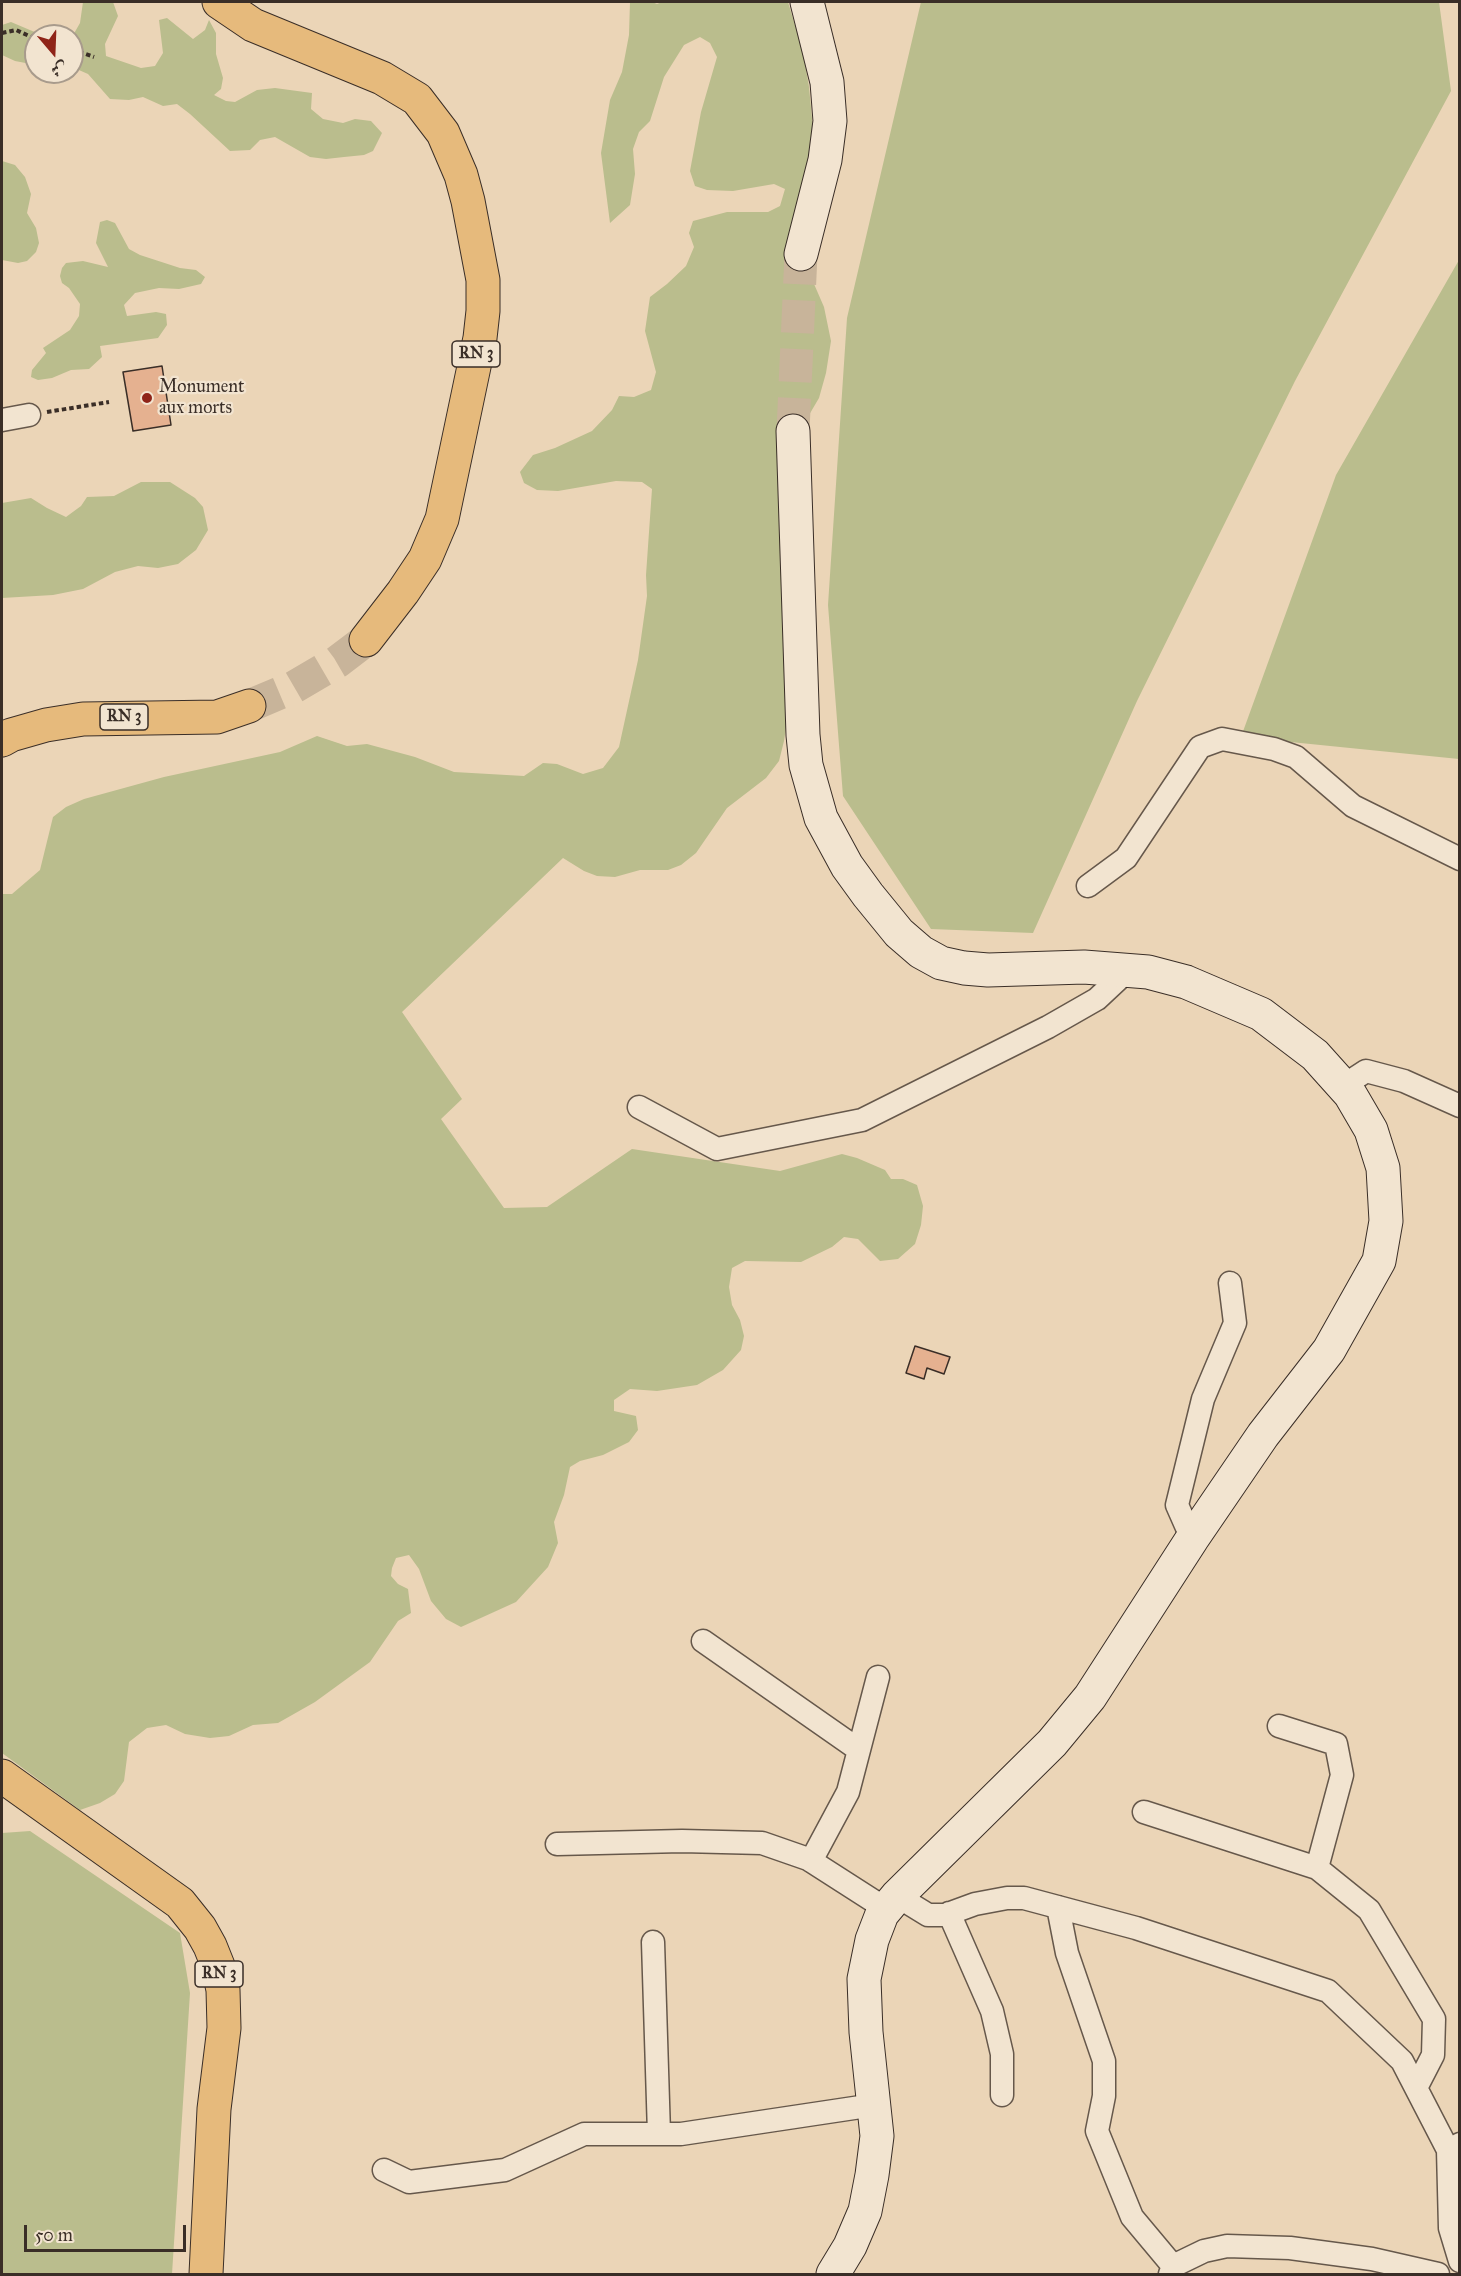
<!DOCTYPE html>
<meta charset="utf-8">
<style>
body{margin:0}
#map{position:relative;width:1461px;height:2276px;overflow:hidden;background:#ebd5b7;font-family:"IM FELL Great Primer",Amiri,serif}
canvas{display:block}
.frame{position:absolute;inset:0;border:3px solid #3a2e27;pointer-events:none}
.north{position:absolute;left:24px;top:24px;width:60px;height:60px;box-sizing:border-box;background:#f2e4d0;border:2px solid #a89b8c;border-radius:50%;rotate:161deg;font-size:16px;font-weight:700;line-height:24px;text-align:center;color:#3a2e27}
.north::after{content:'';display:block;margin:auto;width:21px;height:27px;background:#8f2418;clip-path:polygon(50% 0,100% 100%,50% 72%,0 100%)}
.scale{position:absolute;left:24px;top:2225px;width:162px;height:27px;box-sizing:border-box;border:3px solid #3a2e27;border-top:0;padding-left:8px;font-size:18px;line-height:21px;white-space:nowrap;color:#3a2e27;-webkit-text-stroke:4px #f2e4d0;paint-order:stroke}
</style>
<div id="map">
<canvas width="1461" height="2276"></canvas>
<div class="frame"></div>
<div class="north">ش</div>
<div class="scale">50 m</div>
</div>
<script>
const g = document.querySelector('canvas').getContext('2d');
g.lineJoin = 'round';
function paint(path, color) {
  g.fillStyle = color;
  g.fill(path, 'evenodd');
}
function shape(rows) {
  const path = new Path2D();
  for (const r of rows) {
    path.moveTo(r[0], r[1]);
    for (let i = 2; i < r.length; i += 2) path.lineTo(r[i], r[i + 1]);
  }
  return path;
}
function trace(path, color, width, dash) {
  g.strokeStyle = color;
  g.lineWidth = width;
  g.lineCap = dash ? 'butt' : 'round';
  g.setLineDash(dash || []);
  g.stroke(path);
}
function drawText(font, color, halo, rows, align = 'center') {
  g.font = font + ' "IM FELL Great Primer",serif';
  g.lineWidth = 4.5;
  g.setLineDash([]);
  g.textBaseline = 'middle';
  g.strokeStyle = halo;
  g.fillStyle = color;
  for (const [text, x, y, turn = 0] of rows) {
    g.save();
    g.translate(x, y);
    g.rotate((+turn || 0) * Math.PI / 180);
    g.textAlign = isNaN(turn) ? turn : align;
    if (halo) g.strokeText(text, 0, 0);
    g.fillText(text, 0, 0);
    g.restore();
  }
}
const green = shape([
 [83,2,113,2,118,16,105,44,106,56,141,68,155,66,163,53,159,20,167,18,193,39,205,30,209,20,216,33,216,54,223,78,221,89,214,95,226,101,235,102,257,90,275,88,312,93,311,109,323,119,343,123,355,119,371,121,382,133,373,151,364,155,344,157,326,159,310,157,275,137,260,140,250,150,230,151,190,114,177,104,163,106,143,97,129,100,110,99,88,74,72,67,72,37,80,23],
 [630,2,652,2,657,4,662,2,788,2,803,52,809,87,813,129,801,254,824,307,831,341,826,373,819,398,809,415,785,439,787,721,784,741,779,761,766,778,727,808,696,853,681,865,668,870,640,870,615,877,597,876,584,871,563,858,402,1012,462,1099,441,1119,504,1208,547,1207,632,1149,780,1171,842,1154,857,1158,885,1170,891,1179,903,1179,917,1185,923,1206,921,1225,915,1244,898,1259,880,1261,858,1239,844,1237,832,1247,801,1262,745,1261,732,1268,729,1287,732,1305,740,1320,744,1336,741,1350,723,1370,697,1385,657,1391,630,1389,614,1400,614,1411,636,1416,638,1430,629,1442,603,1455,580,1461,570,1467,564,1495,554,1522,558,1543,548,1567,516,1602,461,1627,446,1619,431,1601,419,1569,409,1555,396,1558,392,1568,391,1576,398,1584,408,1589,411,1613,398,1621,370,1662,315,1702,278,1723,253,1725,229,1736,210,1738,185,1734,166,1725,147,1728,129,1742,124,1781,115,1794,100,1803,80,1810,2,1753,2,894,12,894,40,870,53,817,66,807,84,799,164,777,280,752,317,736,347,746,367,744,415,757,454,772,524,776,543,763,557,764,583,774,603,768,619,747,638,660,647,596,646,575,652,489,642,482,616,481,558,491,537,490,524,483,520,472,533,455,555,448,592,431,612,410,619,396,634,397,651,390,656,372,645,331,650,297,667,284,686,266,694,247,689,233,693,221,727,212,768,212,780,206,785,189,774,184,733,191,707,190,695,186,690,171,701,112,717,57,710,43,700,37,684,45,664,77,650,121,639,132,633,149,635,174,630,205,610,223,601,153,610,100,622,72,629,35],
 [921,2,1439,2,1451,91,1295,381,1137,701,1033,933,931,929,843,796,828,605,847,318],
 [11,22,44,36,36,36,36,65,15,61,2,55,2,25],
 [2,161,15,165,25,177,31,194,27,213,36,228,39,243,36,252,27,261,18,263,2,260],
 [107,220,115,223,129,249,140,255,180,268,196,270,205,277,201,284,179,289,159,288,135,293,124,305,127,316,156,312,166,314,167,325,158,338,100,346,102,357,89,369,71,370,52,378,38,380,31,377,32,370,46,353,43,348,70,330,79,316,80,304,69,288,62,283,60,276,62,268,66,263,83,261,108,267,96,243,100,222],
 [1459,260,1459,759,1241,737,1336,475],
 [141,482,170,482,195,498,203,507,208,530,196,550,178,564,158,568,138,566,115,572,83,589,53,595,2,598,2,503,31,498,47,508,66,517,81,506,87,497,114,496],
 [30,1831,180,1933,190,1993,172,2274,2,2274,2,1833]
]);
const building = shape([
 [162,366,171,425,133,431,123,372,162,366],
 [915,1346,950,1357,944,1374,927,1368,924,1379,906,1373,915,1346]
]);
const secondaryTunnel = shape([
 [793,431,801,254]
]);
const primaryTunnel = shape([
 [249,706,294,687,337,662,366,640]
]);
const path = shape([
 [2,33,16,30,36,39],
 [72,49,94,57],
 [47,412,109,402]
]);
const minor = shape([
 [2,420,29,415],
 [1088,886,1126,858,1200,747,1222,739,1274,749,1296,757,1353,806,1460,859],
 [1343,1086,1366,1071,1404,1081,1460,1106],
 [639,1107,717,1149,862,1120,1048,1027,1097,999,1128,970],
 [1192,1539,1177,1505,1203,1399,1235,1323,1230,1283],
 [703,1641,859,1750],
 [1279,1726,1336,1744,1342,1775,1317,1868],
 [1144,1812,1317,1868,1369,1910,1434,2019,1433,2055,1416,2088],
 [557,1844,682,1841,762,1843,808,1859,886,1909],
 [811,1861,848,1792,878,1677],
 [897,1896,928,1915,945,1915,975,1904,1007,1898,1024,1898,1136,1928,1328,1991,1402,2061,1448,2150],
 [1058,1907,1067,1953,1104,2061,1104,2096,1097,2131,1132,2217,1173,2266],
 [949,1913,992,2011,1002,2054,1002,2095],
 [653,1942,659,2134],
 [1460,2144,1448,2150,1450,2228,1460,2261],
 [384,2170,409,2182,505,2170,584,2134,681,2134,874,2105],
 [1170,2274,1173,2266,1204,2251,1227,2246,1290,2248,1372,2259,1438,2274]
]);
const secondary = shape([
 [801,254,825,160,830,121,827,82,807,2],
 [793,431,803,735,806,765,821,818,847,866,868,895,899,933,921,952,941,963,964,968,988,970,1084,967,1148,972,1186,982,1261,1014,1315,1055,1350,1094,1371,1130,1383,1168,1386,1221,1379,1261,1329,1350,1263,1435,1192,1539,1090,1697,1052,1743,897,1896,882,1914,872,1940,864,1979,866,2032,877,2136,872,2175,865,2211,850,2246,833,2274]
]);
const primary = shape([
 [219,2,253,25,382,78,417,99,443,133,461,175,468,201,483,280,483,311,480,338,442,519,425,559,403,592,366,640],
 [2,740,11,735,46,725,83,719,217,717,249,706],
 [2,1776,180,1903,200,1928,210,1946,218,1966,223,1990,224,2028,214,2109,206,2274]
]);
const markers = [
 [147,398,6,"#8f2418"]
];
const shields = [
 [476,354,48],
 [124,717,48],
 [219,1974,48]
];
const shieldNames = [
 ["RN 3",476,354],
 ["RN 3",124,717],
 ["RN 3",219,1974]
];
const poiNames = [
 ["Monument",159,388],
 ["aux morts",159,409]
];
paint(green, '#babd8d');
paint(building, '#e5b190');
trace(building, '#3a2e27', 1.5);
trace(secondaryTunnel, '#c8b49a', 33, [33, 16]);
trace(primaryTunnel, '#c8b49a', 33, [33, 16]);
trace(minor, '#66584b', 25);
trace(secondary, '#3a2e27', 35);
trace(primary, '#3a2e27', 35);
trace(path, '#3a2e27', 4, [4.5, 3]);
trace(minor, '#f2e4d0', 22);
trace(secondary, '#f2e4d0', 33);
trace(primary, '#e6ba7c', 33);
for (const [x, y, r, color] of markers) {
  const dot = new Path2D();
  dot.arc(x, y, r, 0, 2 * Math.PI);
  g.fillStyle = color;
  g.fill(dot);
  trace(dot, '#f2e4d0', 2);
}
for (const [x, y, w] of shields) {
  const box = new Path2D();
  box.roundRect(x - w / 2, y - 13, w, 26, 4.5);
  g.fillStyle = '#f2e4d0';
  g.fill(box);
  trace(box, '#3a2e27', 1.5);
}
drawText('bold 16px', '#3a2e27', null, shieldNames);
drawText('18px', '#3a2e27', '#f2e4d0', poiNames, 'left');
</script>
